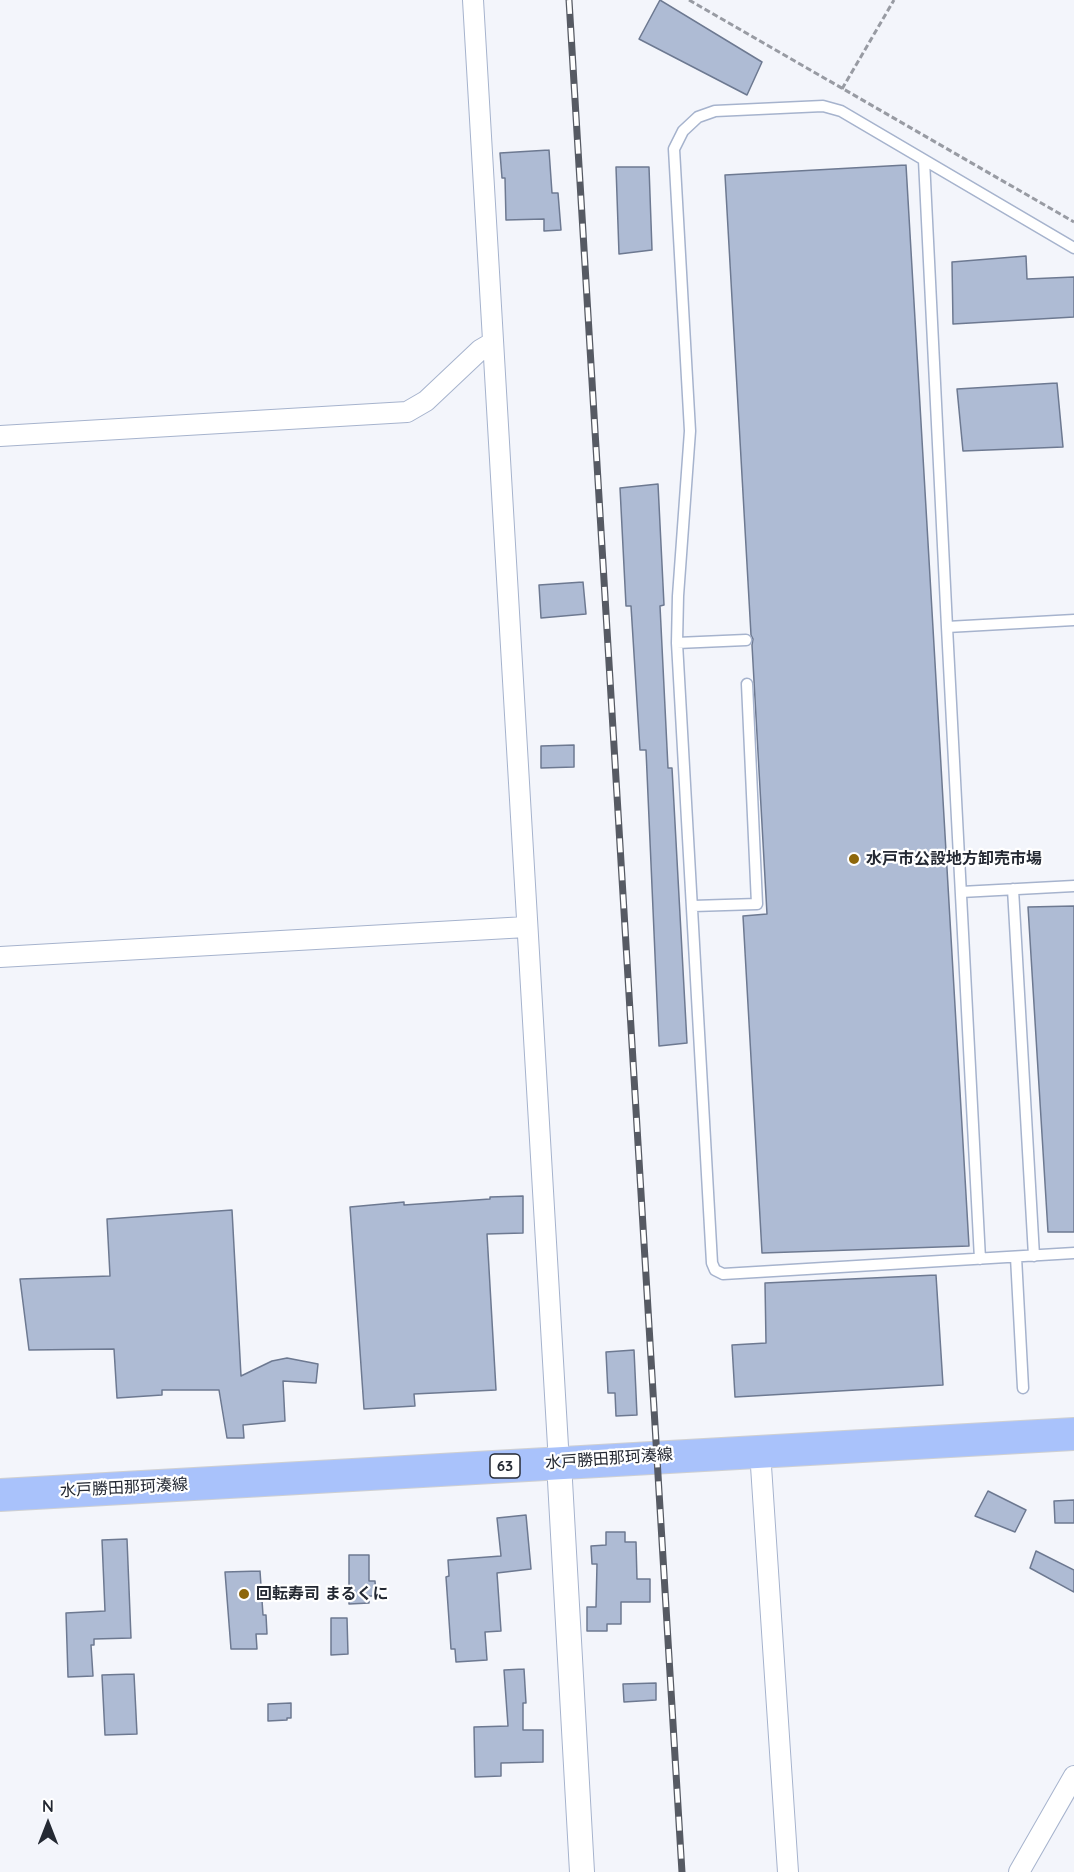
<!DOCTYPE html>
<meta charset="utf-8">
<style>
body{margin:0}
#map{position:relative;width:1074px;height:1872px;overflow:hidden;background:#f3f5fb;font-family:Quicksand,sans-serif}
canvas{display:block}
.north{position:absolute;left:18px;top:1794px;width:60px;height:60px;-webkit-text-stroke:4px #fff;paint-order:stroke;rotate:0deg;font-size:16px;font-weight:700;line-height:24px;text-align:center;color:#242933}
.north::after{content:'';display:block;margin:auto;width:21px;height:27px;background:#242933;clip-path:polygon(50% 0,100% 100%,50% 72%,0 100%)}
</style>
<div id="map">
<canvas width="1074" height="1872"></canvas>
<div class="north">N</div>
</div>
<script>
const g = document.querySelector('canvas').getContext('2d');
g.lineJoin = 'round';
function paint(path, color) {
  g.fillStyle = color;
  g.fill(path, 'evenodd');
}
function shape(rows) {
  const path = new Path2D();
  for (const r of rows) {
    path.moveTo(r[0], r[1]);
    for (let i = 2; i < r.length; i += 2) path.lineTo(r[i], r[i + 1]);
  }
  return path;
}
function trace(path, color, width, dash) {
  g.strokeStyle = color;
  g.lineWidth = width;
  g.lineCap = dash ? 'butt' : 'round';
  g.setLineDash(dash || []);
  g.stroke(path);
}
function drawText(font, color, halo, rows, align = 'center') {
  g.font = font + ' Quicksand,"Noto Sans JP",sans-serif';
  g.lineWidth = 4.5;
  g.setLineDash([]);
  g.textBaseline = 'middle';
  g.strokeStyle = halo;
  g.fillStyle = color;
  for (const [text, x, y, turn = 0] of rows) {
    g.save();
    g.translate(x, y);
    g.rotate((+turn || 0) * Math.PI / 180);
    g.textAlign = isNaN(turn) ? turn : align;
    if (halo) g.strokeText(text, 0, 0);
    g.fillText(text, 0, 0);
    g.restore();
  }
}
const building = shape([
 [660,0,762,62,747,95,639,39,660,0],
 [549,150,552,193,558,193,561,230,544,231,544,219,506,220,505,178,502,178,500,153,549,150],
 [906,165,969,1246,762,1253,743,916,767,914,752,645,753,639,751,635,725,175,906,165],
 [616,167,649,167,652,250,619,254,616,167],
 [1026,256,1027,279,1074,277,1074,317,953,324,952,262,1026,256],
 [1057,383,1063,447,963,451,957,389,1057,383],
 [658,484,664,605,660,606,668,768,672,768,687,1043,659,1046,646,750,640,750,631,606,626,606,620,488,658,484],
 [583,582,586,614,541,618,539,585,583,582],
 [574,745,574,767,541,768,541,746,574,745],
 [1074,906,1074,1232,1048,1232,1028,907,1074,906],
 [523,1196,523,1233,487,1234,496,1390,414,1394,415,1406,364,1409,350,1207,404,1202,404,1205,490,1199,490,1197,523,1196],
 [232,1210,241,1376,272,1361,287,1358,318,1364,316,1383,283,1381,285,1421,243,1425,244,1438,227,1438,219,1390,162,1390,162,1395,117,1398,114,1349,29,1350,20,1279,110,1276,107,1219,232,1210],
 [936,1275,943,1385,735,1397,732,1345,766,1343,765,1283,936,1275],
 [634,1350,637,1415,616,1416,615,1393,608,1393,606,1352,634,1350],
 [988,1491,1026,1510,1015,1532,975,1516,988,1491],
 [1074,1500,1074,1523,1055,1523,1054,1501,1074,1500],
 [526,1515,531,1569,497,1573,501,1631,485,1632,487,1660,456,1662,455,1649,451,1649,446,1577,449,1576,448,1560,501,1556,497,1518,526,1515],
 [606,1532,625,1532,625,1542,636,1542,637,1579,650,1579,650,1602,621,1602,621,1624,607,1624,607,1631,587,1631,587,1607,596,1607,597,1564,592,1564,591,1546,606,1545,606,1532],
 [127,1539,131,1638,94,1639,94,1645,91,1645,93,1676,68,1677,66,1613,105,1611,102,1540,127,1539],
 [1036,1551,1074,1570,1074,1592,1030,1568,1036,1551],
 [349,1555,369,1555,369,1581,375,1581,376,1596,369,1596,369,1603,349,1604,349,1555],
 [260,1571,263,1615,266,1615,267,1634,256,1634,257,1649,231,1649,225,1572,260,1571],
 [331,1618,347,1618,348,1654,331,1655,331,1618],
 [524,1669,526,1703,523,1703,523,1730,543,1730,543,1762,501,1763,501,1776,475,1777,474,1727,508,1726,504,1670,524,1669],
 [134,1674,137,1734,105,1735,102,1675,134,1674],
 [656,1683,656,1700,624,1702,623,1684,656,1683],
 [291,1703,291,1718,287,1718,287,1720,268,1721,268,1704,291,1703]
]);
const path = shape([
 [689,0,1074,222],
 [842,89,894,0]
]);
const service = shape([
 [924,160,947,627],
 [1074,248,841,111,823,106,715,111,698,117,683,131,674,149,690,431,678,596,677,643,712,1263,715,1270,723,1274,1074,1253],
 [677,643,746,640],
 [1013,889,1034,1256],
 [961,892,1074,886],
 [693,906,757,904,747,684],
 [1016,1257,1023,1388],
 [980,1259,947,627,1074,620]
]);
const minor = shape([
 [473,0,559,1463],
 [0,436,407,412,426,401,480,350,492,343],
 [0,957,526,927],
 [760,1451,788,1872],
 [1019,1872,1074,1776]
]);
const tertiary = shape([
 [559,1463,582,1872]
]);
const primary = shape([
 [0,1495,1074,1434]
]);
const rail = shape([
 [569,0,682,1872]
]);
const markers = [
 [854,859,6,"#8e670b"],
 [244,1594,6,"#8e670b"]
];
const shields = [
 [505,1466,30]
];
const shieldNames = [
 ["63",505,1466]
];
const poiNames = [
 ["水戸市公設地方卸売市場",866,859],
 ["回転寿司 まるくに",256,1594]
];
const streetNames = [
 ["水戸勝田那珂湊線",609,1459,-4],
 ["水戸勝田那珂湊線",124,1488,-3]
];
paint(building, '#aebbd4');
trace(building, '#6d7991', 1.5);
trace(service, '#a6b3cd', 13);
trace(minor, '#a6b3cd', 22);
trace(tertiary, '#a6b3cd', 26);
trace(primary, '#cfd0d2', 34);
trace(path, '#989ba3', 3, [6, 3]);
trace(service, '#fff', 10);
trace(minor, '#fff', 20);
trace(tertiary, '#fff', 24);
trace(primary, '#a9c2fb', 32);
trace(rail, '#565a63', 7);
trace(rail, '#fff', 4.5, [14]);
for (const [x, y, r, color] of markers) {
  const dot = new Path2D();
  dot.arc(x, y, r, 0, 2 * Math.PI);
  g.fillStyle = color;
  g.fill(dot);
  trace(dot, '#fff', 2);
}
for (const [x, y, w] of shields) {
  const box = new Path2D();
  box.roundRect(x - w / 2, y - 12, w, 24, 4.5);
  g.fillStyle = '#fff';
  g.fill(box);
  trace(box, '#242933', 1.5);
}
drawText('bold 15px', '#242933', null, shieldNames);
drawText('bold 16px', '#242933', '#fff', poiNames, 'left');
drawText('16px', '#242933', '#fff', streetNames);
</script>
